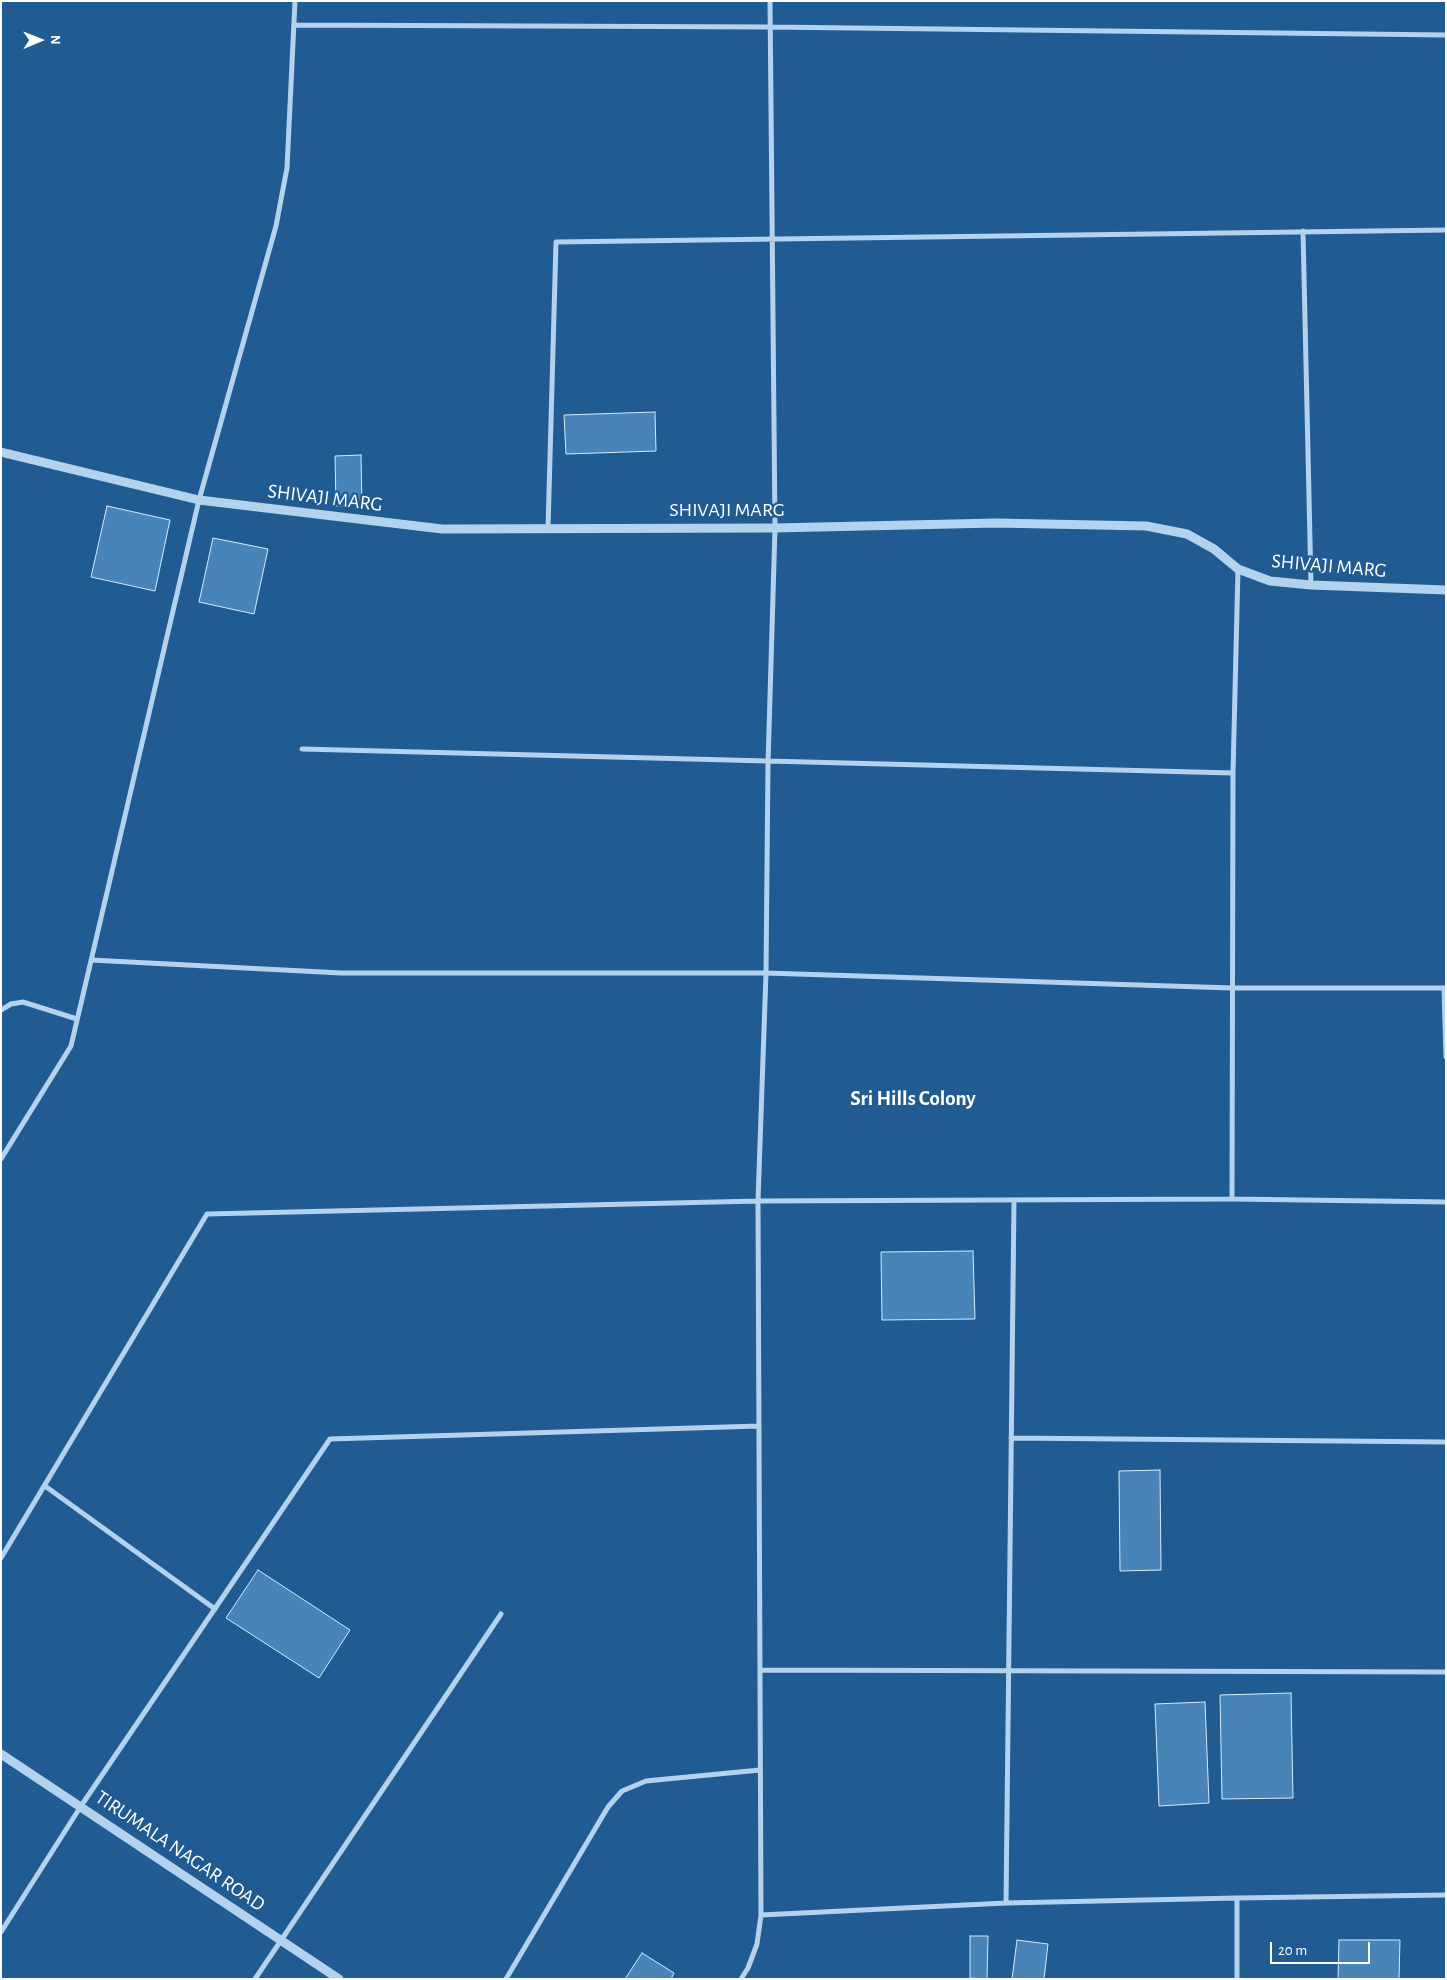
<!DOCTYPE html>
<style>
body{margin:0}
#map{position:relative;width:1447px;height:1980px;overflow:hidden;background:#205b92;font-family:"Alegreya Sans",sans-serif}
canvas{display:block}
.frame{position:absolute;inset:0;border:2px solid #fff;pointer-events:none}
.north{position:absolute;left:15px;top:15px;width:50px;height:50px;-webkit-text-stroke:4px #205b92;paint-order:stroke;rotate:89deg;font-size:14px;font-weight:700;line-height:20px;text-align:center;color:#fff}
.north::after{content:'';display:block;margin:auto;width:18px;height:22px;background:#fff;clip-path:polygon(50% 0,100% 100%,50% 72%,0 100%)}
.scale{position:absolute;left:1270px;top:1942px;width:100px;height:22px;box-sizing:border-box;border:2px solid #fff;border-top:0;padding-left:6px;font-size:15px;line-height:18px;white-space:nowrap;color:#fff;-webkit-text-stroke:4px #205b92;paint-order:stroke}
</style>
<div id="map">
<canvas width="1447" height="1980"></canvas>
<div class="frame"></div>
<div class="north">N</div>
<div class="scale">20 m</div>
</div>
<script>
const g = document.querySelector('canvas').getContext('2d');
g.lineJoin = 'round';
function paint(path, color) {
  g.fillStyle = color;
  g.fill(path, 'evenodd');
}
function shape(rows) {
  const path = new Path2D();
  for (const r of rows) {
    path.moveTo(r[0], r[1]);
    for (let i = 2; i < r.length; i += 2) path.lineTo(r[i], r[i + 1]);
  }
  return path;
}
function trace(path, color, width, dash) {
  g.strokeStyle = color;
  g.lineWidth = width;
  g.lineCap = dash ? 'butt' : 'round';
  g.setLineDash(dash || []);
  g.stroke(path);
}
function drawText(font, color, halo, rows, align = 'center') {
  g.font = font + ' "Alegreya Sans",sans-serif';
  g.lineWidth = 4.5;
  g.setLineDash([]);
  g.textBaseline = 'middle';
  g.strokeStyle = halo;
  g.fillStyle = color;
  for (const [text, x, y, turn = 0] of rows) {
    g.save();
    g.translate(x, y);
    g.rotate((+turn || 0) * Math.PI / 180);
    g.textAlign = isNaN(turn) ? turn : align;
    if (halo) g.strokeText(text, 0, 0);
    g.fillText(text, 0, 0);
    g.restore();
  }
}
const building = shape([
 [655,412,656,451,566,454,564,415,655,412],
 [361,455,362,505,336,506,335,456,361,455],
 [107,506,170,520,155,591,91,577,107,506],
 [213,538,268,549,254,614,199,602,213,538],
 [973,1251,975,1319,882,1320,881,1252,973,1251],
 [1160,1470,1161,1570,1120,1571,1119,1471,1160,1470],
 [258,1570,350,1630,319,1678,226,1618,258,1570],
 [1291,1693,1293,1798,1222,1799,1220,1695,1291,1693],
 [1205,1702,1209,1803,1159,1806,1155,1704,1205,1702],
 [970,1936,988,1936,987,1979,970,1978,970,1936],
 [1017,1940,1048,1944,1044,1979,1012,1979,1017,1940],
 [1339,1940,1400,1940,1399,1979,1338,1979,1339,1940],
 [642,1953,674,1973,671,1979,625,1979,642,1953]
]);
const minor = shape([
 [294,25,769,27,1446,35],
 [1303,231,1311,585],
 [548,529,556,242,1446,230],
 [302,749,1233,773],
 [91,960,341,973,766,973,1232,988,1446,988],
 [1444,988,1446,1057],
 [1,1010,11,1004,23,1002,77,1019],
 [1,1159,71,1046,199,500,276,226,287,168,295,1],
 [1232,1199,1233,773,1238,569],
 [1011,1438,1446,1442],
 [45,1486,215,1609],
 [1,1558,207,1214,758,1201,1232,1199,1446,1202],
 [760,1670,1446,1672],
 [1006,1903,1014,1201],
 [761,1915,1006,1903,1237,1898,1446,1895],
 [1,1932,81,1806,330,1439,759,1426],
 [255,1979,501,1614],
 [506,1979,608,1807,622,1791,646,1781,760,1770],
 [741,1979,748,1968,757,1944,761,1915,758,1201,766,973,768,764,775,528,770,1],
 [1237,1979,1237,1898]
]);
const tertiary = shape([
 [1,452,199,500,442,529,775,528,996,523,1146,526,1187,534,1214,549,1238,569,1270,581,1311,585,1446,590],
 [1,1754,339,1979]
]);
const streetNames = [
 ["SHIVAJI MARG",325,498,7],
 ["SHIVAJI MARG",727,510],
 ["SHIVAJI MARG",1329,566,5],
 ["TIRUMALA NAGAR ROAD",180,1851,34]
];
const neighbourhoodNames = [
 ["Sri Hills Colony",913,1099]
];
paint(building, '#4984b9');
trace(building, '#d8eafa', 1);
trace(minor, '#b2d2ed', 5);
trace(tertiary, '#b2d2ed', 9);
drawText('20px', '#fff', '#205b92', streetNames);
drawText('bold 21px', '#fff', '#205b92', neighbourhoodNames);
</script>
